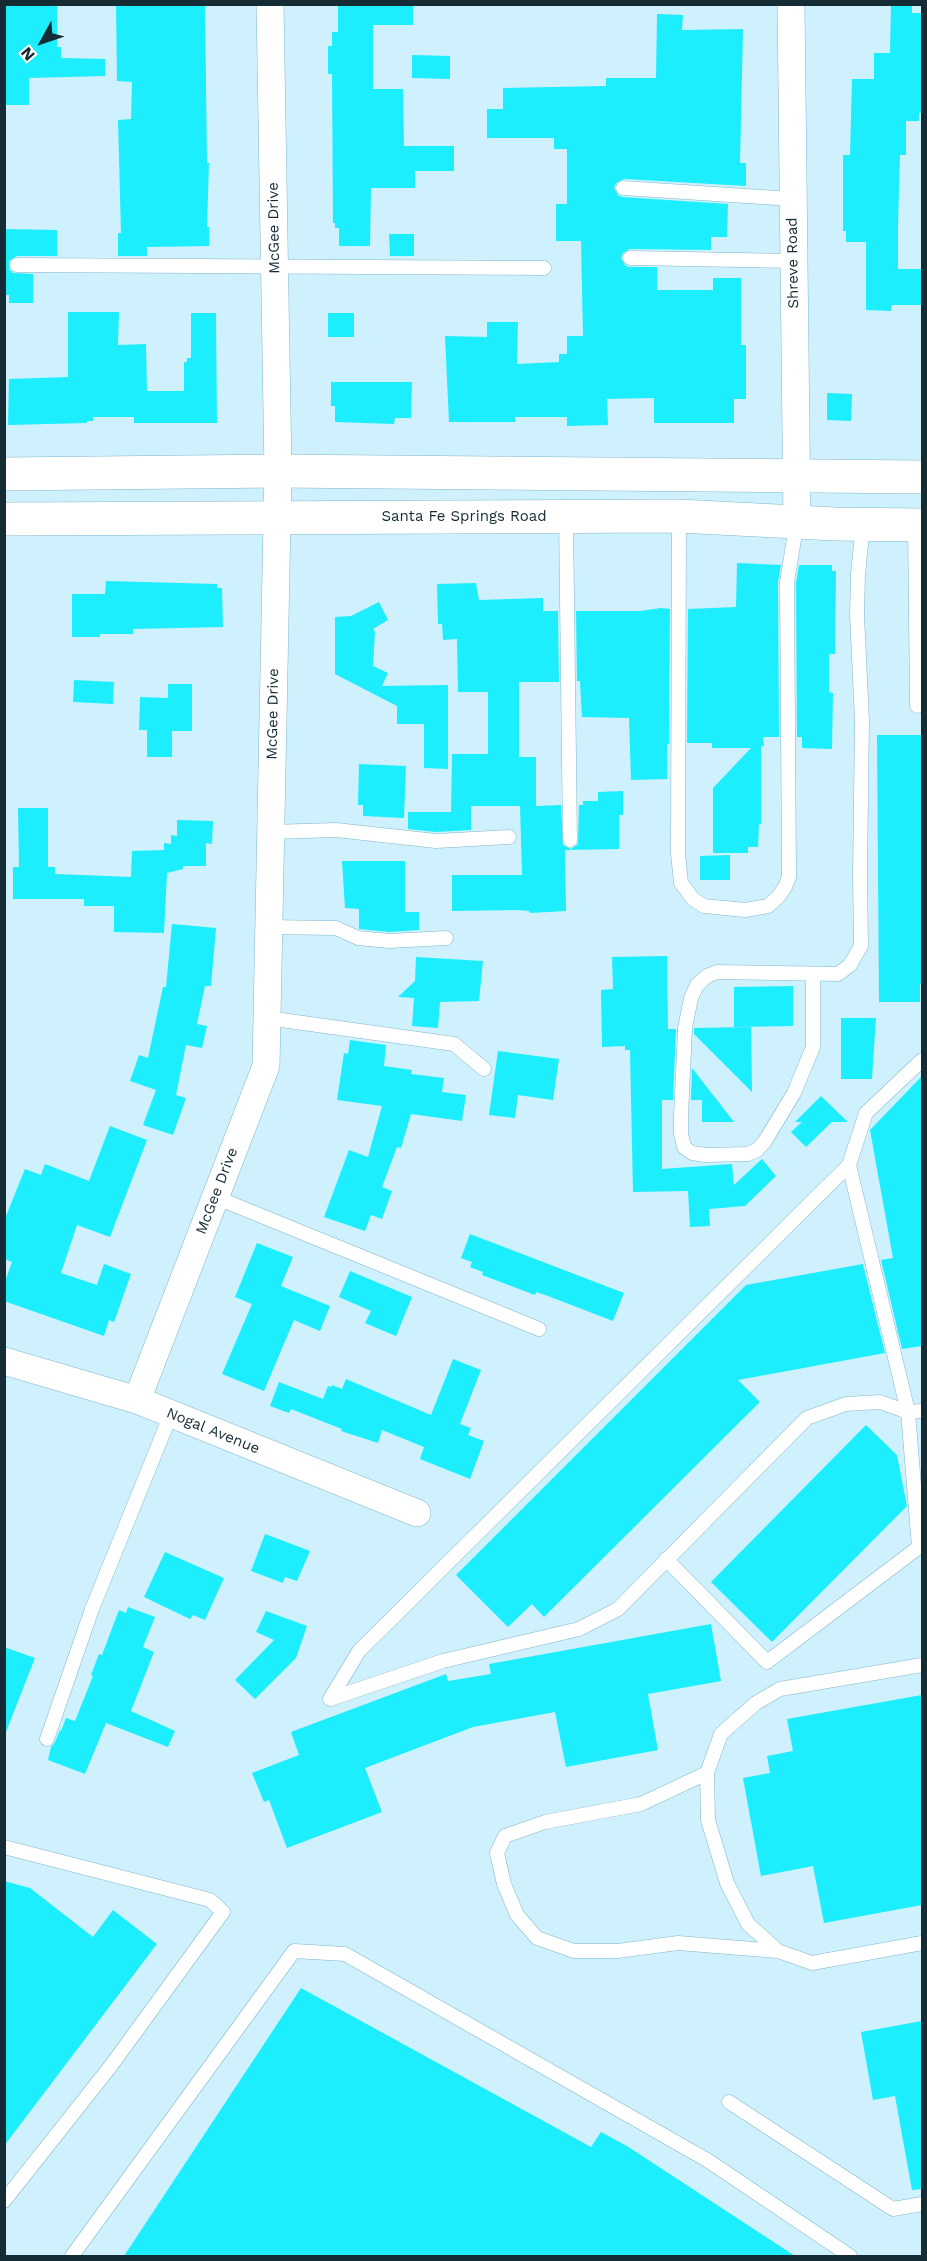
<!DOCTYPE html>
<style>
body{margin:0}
#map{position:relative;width:927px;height:2261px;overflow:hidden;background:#cff0fd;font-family:"Work Sans",sans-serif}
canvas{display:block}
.frame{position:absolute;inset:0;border:6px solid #152c34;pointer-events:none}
.north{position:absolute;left:12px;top:12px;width:60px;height:60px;-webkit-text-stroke:4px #fff;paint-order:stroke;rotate:230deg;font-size:16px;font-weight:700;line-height:24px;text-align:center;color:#152c34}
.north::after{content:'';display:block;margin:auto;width:21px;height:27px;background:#152c34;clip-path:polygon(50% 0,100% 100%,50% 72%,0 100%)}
</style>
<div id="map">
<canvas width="927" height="2261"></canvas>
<div class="frame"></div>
<div class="north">N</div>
</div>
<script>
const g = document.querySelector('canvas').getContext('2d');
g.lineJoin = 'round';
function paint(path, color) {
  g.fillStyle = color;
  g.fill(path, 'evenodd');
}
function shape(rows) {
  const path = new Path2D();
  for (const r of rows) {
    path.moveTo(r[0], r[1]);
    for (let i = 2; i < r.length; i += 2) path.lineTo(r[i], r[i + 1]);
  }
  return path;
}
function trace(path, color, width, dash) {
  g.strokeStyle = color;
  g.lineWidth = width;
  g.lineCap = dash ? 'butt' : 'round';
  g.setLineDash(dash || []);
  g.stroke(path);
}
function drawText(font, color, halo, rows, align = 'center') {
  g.font = font + ' "Work Sans",sans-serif';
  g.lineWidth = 6;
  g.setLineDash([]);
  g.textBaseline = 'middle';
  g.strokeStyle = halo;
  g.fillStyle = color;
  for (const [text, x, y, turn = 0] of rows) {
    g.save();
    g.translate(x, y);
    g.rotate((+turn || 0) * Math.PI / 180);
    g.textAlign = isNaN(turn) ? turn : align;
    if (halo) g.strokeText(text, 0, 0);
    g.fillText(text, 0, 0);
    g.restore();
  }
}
const building = shape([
 [4,4,57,4,57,47,61,47,61,58,105,59,105,76,29,78,29,105,4,105],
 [116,4,205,4,207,163,209,163,207,227,209,227,209,246,147,247,147,256,118,256,118,233,121,233,118,120,131,119,132,82,117,81],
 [338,4,413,4,413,25,373,25,373,89,403,89,404,146,454,146,454,171,415,171,415,188,371,188,370,246,339,246,339,228,335,228,335,223,333,223,332,74,328,74,328,46,332,46,332,32,338,32],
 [891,4,912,4,912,13,922,13,922,113,919,113,919,121,906,121,906,155,900,155,898,225,898,269,922,269,922,305,892,305,891,311,866,310,866,242,846,242,846,231,843,231,843,155,850,155,852,79,874,79,874,53,890,53],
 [657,14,683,15,682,30,743,29,740,163,746,163,746,186,624,179,616,183,614,188,618,195,622,197,728,204,727,237,711,237,711,250,630,249,623,253,621,258,625,265,629,267,657,267,657,290,713,290,713,278,741,278,741,345,746,345,746,399,734,399,734,423,654,423,654,398,607,399,608,425,567,426,567,417,515,417,515,422,449,422,445,336,487,337,487,322,518,322,517,364,559,362,559,354,567,354,567,336,583,336,581,241,556,241,556,204,567,204,567,149,554,149,554,138,487,138,487,109,503,109,503,88,606,86,606,78,656,78],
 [412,55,450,56,450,79,412,78],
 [4,229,57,230,57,256,17,256,9,261,9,269,13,273,33,274,33,303,9,303,9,295,4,295],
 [389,234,414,234,414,256,390,256],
 [68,312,119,312,118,345,146,344,147,391,184,391,184,362,187,362,187,358,191,358,191,313,216,313,217,423,134,423,134,417,93,417,93,421,87,421,87,423,8,425,9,379,68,377],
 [328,313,354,313,354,337,328,337],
 [331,382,412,382,411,418,395,418,394,424,335,422,335,406,331,406],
 [827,393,852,394,851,421,827,420],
 [737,563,781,565,778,582,779,737,763,737,764,746,761,746,761,824,759,824,758,847,748,847,748,853,713,853,713,788,751,748,712,748,712,743,687,743,688,609,736,607],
 [799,565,832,565,832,571,836,571,835,654,829,654,829,692,833,693,832,749,802,748,802,737,797,737,796,583],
 [106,581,217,584,217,588,222,588,223,627,133,629,133,634,100,634,100,637,72,637,72,594,105,594],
 [476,583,479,600,543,598,543,611,558,611,559,682,519,682,519,757,536,757,536,806,561,805,563,845,571,849,578,844,579,805,583,805,583,801,598,801,598,792,623,791,623,815,619,815,619,849,565,850,566,911,530,913,529,911,517,910,452,911,452,875,522,875,520,806,471,806,471,830,436,832,408,829,408,812,451,812,452,754,488,754,488,692,458,692,457,639,443,640,442,624,438,624,437,584],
 [379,602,388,620,373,629,375,632,373,666,388,673,382,686,448,685,448,769,424,768,424,724,397,724,397,706,335,674,335,617,351,616],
 [661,608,670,609,669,744,667,744,667,779,631,780,629,718,582,717,580,681,577,681,576,611,640,611],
 [74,680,114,682,113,704,73,702],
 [168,684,192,684,192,731,172,731,172,757,147,757,147,730,139,730,140,697,168,698],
 [877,735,922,735,922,984,920,984,920,1002,879,1002],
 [359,764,406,766,404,818,363,816,363,805,358,805],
 [18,808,48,808,48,867,55,867,55,874,131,877,132,851,164,850,164,843,171,844,171,835,177,836,177,820,213,821,212,844,206,843,206,866,183,866,183,869,167,873,164,933,114,932,114,906,84,906,84,899,13,899,13,867,19,867],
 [730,855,730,880,700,880,700,856],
 [342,861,405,861,405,912,419,912,419,930,389,932,359,929,359,909,345,908],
 [172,924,216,928,211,986,205,986,197,1024,207,1026,202,1048,186,1045,176,1095,186,1098,173,1135,143,1125,156,1090,130,1081,139,1055,148,1058,163,987,166,987],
 [667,956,668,1029,676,1029,673,1100,662,1100,662,1169,732,1164,734,1185,762,1159,776,1176,745,1206,709,1209,710,1226,690,1227,688,1191,633,1192,630,1050,625,1050,625,1046,602,1047,601,990,613,989,612,957],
 [416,957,483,961,479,1001,440,1002,438,1028,412,1026,414,998,398,997,415,981],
 [793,986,793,1026,734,1027,734,987],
 [841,1018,876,1018,872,1079,841,1079],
 [751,1027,752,1092,694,1034,694,1028],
 [350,1040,386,1045,384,1066,412,1070,411,1074,444,1078,442,1092,466,1095,462,1121,411,1114,401,1148,397,1147,382,1187,392,1191,382,1219,371,1215,365,1231,324,1217,349,1150,368,1157,382,1106,337,1100,344,1053,348,1054],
 [498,1051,559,1059,553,1100,518,1095,515,1118,489,1115],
 [692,1068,717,1100,734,1122,702,1122,702,1100,691,1100],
 [922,1076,922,1346,902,1349,881,1260,893,1258,870,1130],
 [821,1096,848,1122,832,1122,806,1147,791,1132,802,1122,795,1122],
 [110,1126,147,1140,110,1237,77,1225,61,1273,97,1285,104,1264,131,1274,114,1322,109,1320,104,1336,4,1301,4,1284,12,1262,4,1259,4,1221,25,1169,41,1175,45,1164,89,1181],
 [470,1234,624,1293,613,1321,548,1296,536,1292,535,1295,482,1275,483,1272,470,1267,472,1262,461,1258],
 [257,1243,293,1257,281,1286,330,1306,320,1331,294,1320,264,1391,222,1374,252,1304,235,1297],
 [863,1264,885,1353,738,1380,760,1402,544,1617,532,1604,508,1627,456,1575,746,1285],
 [350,1271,412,1297,396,1336,365,1323,371,1311,339,1297],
 [453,1359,481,1370,460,1424,471,1428,468,1435,484,1441,470,1479,420,1459,424,1447,382,1430,378,1443,341,1431,342,1429,291,1409,289,1413,270,1406,279,1382,323,1399,328,1386,331,1387,332,1385,342,1389,346,1379,431,1415],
 [866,1425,897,1455,907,1506,772,1642,711,1582],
 [265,1534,310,1551,297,1581,285,1577,283,1583,251,1571],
 [165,1552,224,1578,205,1620,193,1615,190,1619,144,1597],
 [128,1607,155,1617,143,1647,154,1652,131,1711,175,1731,168,1747,106,1723,85,1774,48,1760,51,1747,55,1742,60,1730,61,1731,66,1718,75,1721,93,1676,91,1675,99,1654,102,1655,119,1610,126,1613],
 [266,1611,307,1626,296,1658,255,1699,235,1680,274,1640,256,1632],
 [711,1624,721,1681,648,1694,658,1750,566,1767,555,1712,473,1727,365,1768,382,1812,287,1848,269,1800,264,1802,252,1773,299,1755,291,1732,446,1674,448,1681,491,1674,489,1664],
 [4,1647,35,1658,6,1732,4,1732],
 [922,1695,922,1905,824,1923,813,1866,761,1876,743,1778,770,1773,767,1756,793,1751,787,1719],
 [4,1881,30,1888,93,1937,113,1910,157,1944,4,2146],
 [301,1988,591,2147,601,2132,627,2146,795,2256,124,2256],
 [922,2021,922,2189,912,2190,895,2096,873,2100,861,2032]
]);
const service = shape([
 [623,188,792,199],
 [630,258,793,261],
 [17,265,544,268],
 [679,516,678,853,681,883,693,899,704,906,745,910,768,906,778,897,785,887,789,877,787,582,797,521],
 [566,517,570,840],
 [915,525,917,706],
 [270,832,336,830,436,841,509,837],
 [268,927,336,928,358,938,389,941,446,938],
 [813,974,813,1047,794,1093,765,1141,757,1150,748,1154,706,1155,692,1153,684,1147,681,1134,681,1116,685,1028,691,998,697,985,707,976,717,972,838,974,850,965,861,946,860,874,862,721,857,615,858,574,863,524],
 [267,1018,454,1044,484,1069],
 [215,1197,539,1329],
 [666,1559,767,1662,919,1547,908,1412,849,1165,866,1113,922,1060],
 [922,1665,780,1689,756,1703,721,1734,707,1773,708,1820,727,1883,748,1924,778,1951,812,1963,922,1943],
 [330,1699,359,1651,849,1165],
 [330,1699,443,1661,579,1629,618,1609,807,1418,846,1404,880,1402,908,1412,922,1411],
 [47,1739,92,1609,171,1414],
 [707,1773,641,1804,545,1822,505,1836,497,1853,504,1884,517,1915,537,1938,574,1951,618,1951,678,1943,778,1951],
 [4,1847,210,1900,223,1912,110,2067,4,2201],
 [729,2102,893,2209,922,2204],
 [72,2256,294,1951,345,1954,707,2160,850,2256]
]);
const minor = shape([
 [791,4,797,521],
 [4,1361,137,1400,417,1513],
 [137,1400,266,1066,278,471,270,4]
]);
const secondary = shape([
 [4,474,278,471,922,477],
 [4,519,679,516,835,524,922,525]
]);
const streetNames = [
 ["McGee Drive",274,228,-91],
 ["Shreve Road",793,263,-91],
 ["Santa Fe Springs Road",464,517],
 ["McGee Drive",273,714,-89],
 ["McGee Drive",217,1191,-69],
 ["Nogal Avenue",213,1431,22]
];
paint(building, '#1ceefd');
trace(service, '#80b7cb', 15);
trace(minor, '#80b7cb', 28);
trace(secondary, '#80b7cb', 34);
trace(service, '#fff', 14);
trace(minor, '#fff', 27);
trace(secondary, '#fff', 33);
drawText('15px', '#152c34', '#fff', streetNames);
</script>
